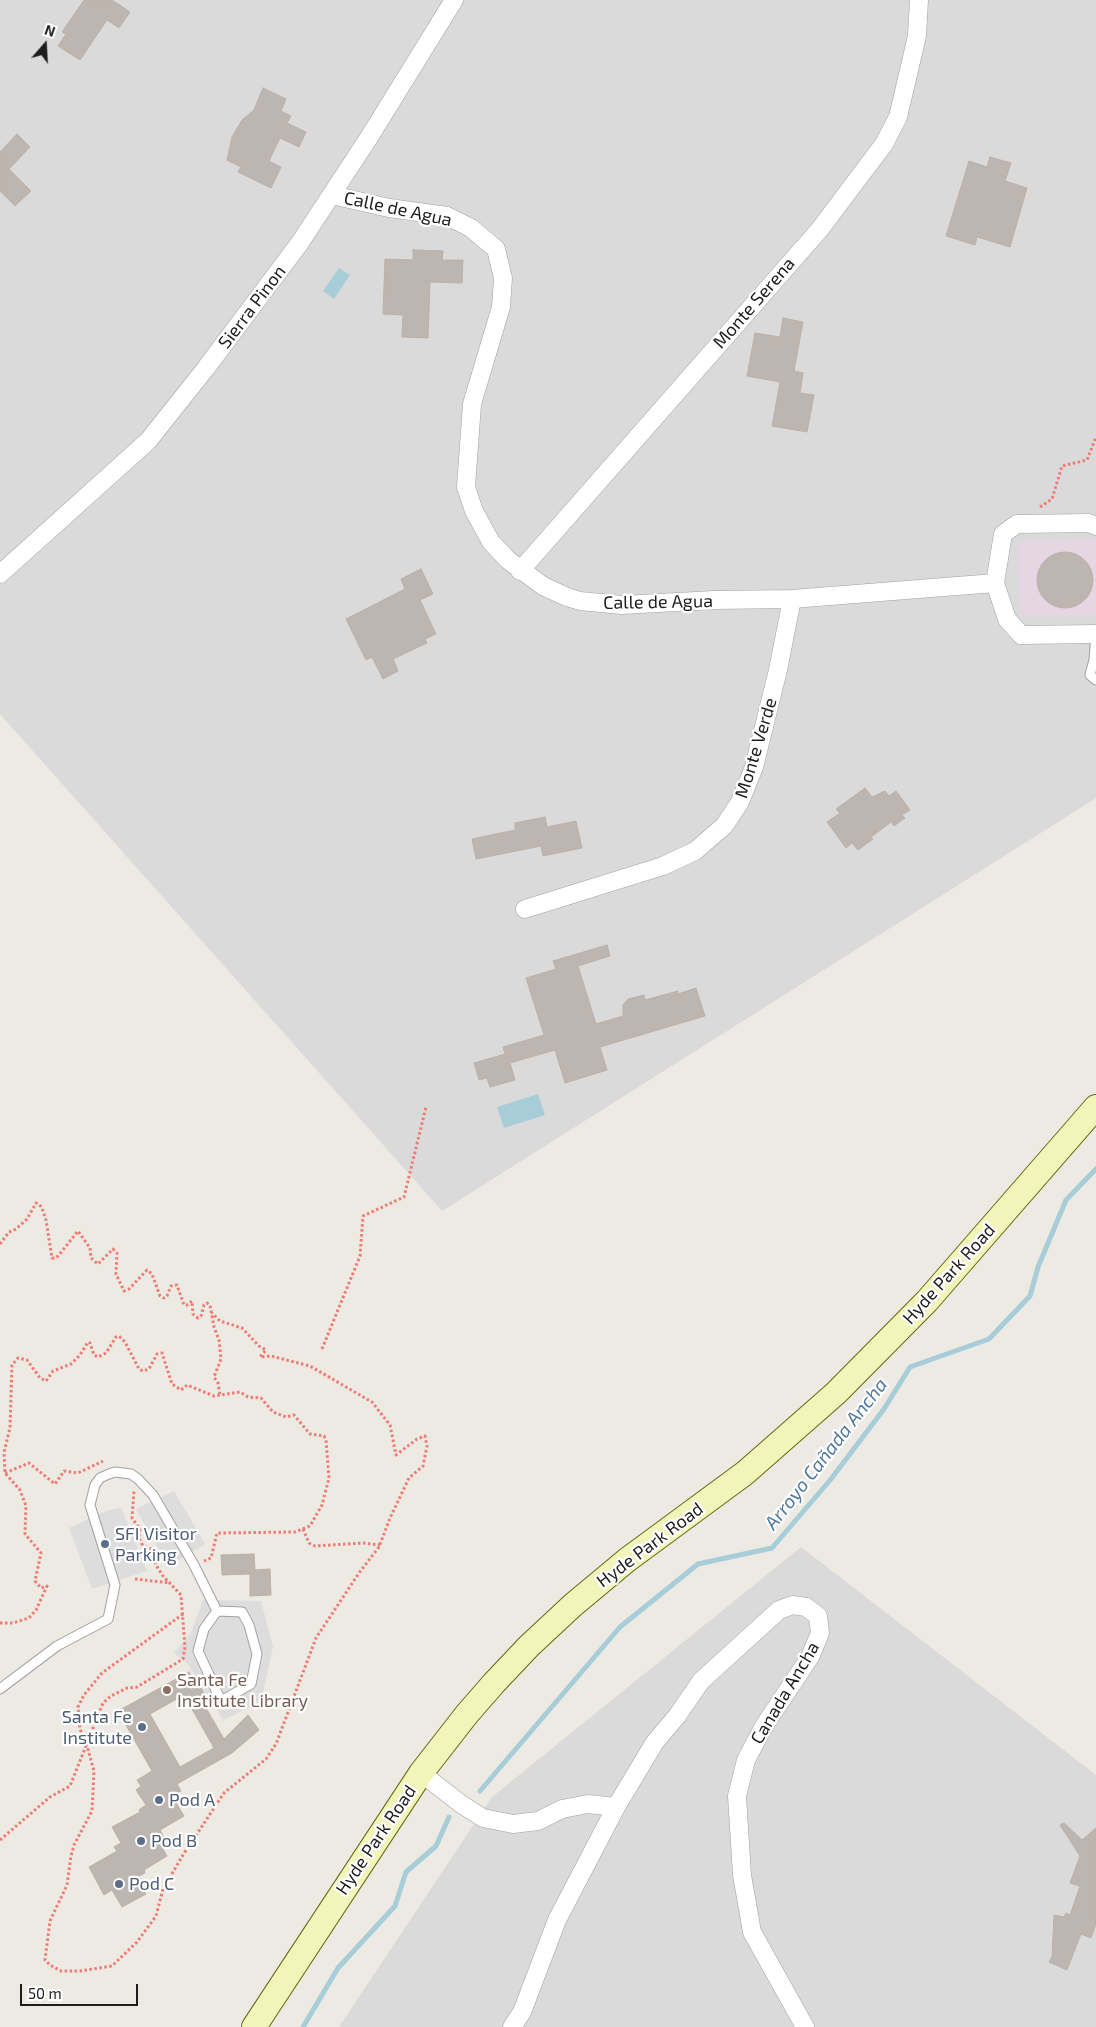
<!DOCTYPE html>
<meta charset="utf-8">
<style>
body{margin:0}
#map{position:relative;width:1096px;height:2027px;overflow:hidden;background:#ede9e3;font-family:"Exo 2",sans-serif}
canvas{display:block}
.north{position:absolute;left:20px;top:20px;width:50px;height:50px;-webkit-text-stroke:4px #fff;paint-order:stroke;rotate:19deg;font-size:14px;font-weight:700;line-height:20px;text-align:center;color:#1d1d1d}
.north::after{content:'';display:block;margin:auto;width:18px;height:22px;background:#1d1d1d;clip-path:polygon(50% 0,100% 100%,50% 72%,0 100%)}
.scale{position:absolute;left:20px;top:1984px;width:118px;height:22px;box-sizing:border-box;border:2px solid #1d1d1d;border-top:0;padding-left:6px;font-size:15px;line-height:18px;white-space:nowrap;color:#1d1d1d;-webkit-text-stroke:4px #fff;paint-order:stroke}
</style>
<div id="map">
<canvas width="1096" height="2027"></canvas>
<div class="north">N</div>
<div class="scale">50 m</div>
</div>
<script>
const g = document.querySelector('canvas').getContext('2d');
g.lineJoin = 'round';
function paint(path, color) {
  g.fillStyle = color;
  g.fill(path, 'evenodd');
}
function shape(rows) {
  const path = new Path2D();
  for (const r of rows) {
    if (r.length === 3) {
      path.moveTo(r[0] + r[2], r[1]);
      path.arc(r[0], r[1], r[2], 0, 2 * Math.PI);
      continue;
    }
    path.moveTo(r[0], r[1]);
    for (let i = 2; i < r.length; i += 2) path.lineTo(r[i], r[i + 1]);
  }
  return path;
}
function trace(path, color, width, dash) {
  g.strokeStyle = color;
  g.lineWidth = width;
  g.lineCap = dash ? 'butt' : 'round';
  g.setLineDash(dash || []);
  g.stroke(path);
}
function drawText(font, color, halo, rows, align = 'center') {
  g.font = font + ' "Exo 2",sans-serif';
  g.lineWidth = 4.5;
  g.setLineDash([]);
  g.textBaseline = 'middle';
  g.strokeStyle = halo;
  g.fillStyle = color;
  for (const [text, x, y, turn = 0] of rows) {
    g.save();
    g.translate(x, y);
    g.rotate((+turn || 0) * Math.PI / 180);
    g.textAlign = isNaN(turn) ? turn : align;
    if (halo) g.strokeText(text, 0, 0);
    g.fillText(text, 0, 0);
    g.restore();
  }
}
const residential = shape([
 [0,0,1096,0,1096,798,442,1211,0,714],
 [801,1547,1096,1775,1096,2027,339,2027,492,1797]
]);
const industrial = shape([
 [1096,539,1096,615,1020,617,1018,541]
]);
const parking = shape([
 [174,1491,205,1544,168,1566,136,1509],
 [121,1508,147,1571,92,1589,69,1528,109,1510],
 [203,1600,261,1601,273,1647,261,1702,223,1720,187,1663,174,1653,191,1633]
]);
const water = shape([
 [339,268,350,275,334,299,323,291],
 [538,1094,545,1115,504,1128,497,1107]
]);
const stream = shape([
 [480,1791,620,1627,698,1564,772,1548,831,1479,884,1409,910,1367,989,1339,1030,1296,1038,1267,1066,1200,1096,1169],
 [303,2027,338,1968,395,1906,406,1872,436,1846,449,1817]
]);
const building = shape([
 [84,0,112,0,130,12,119,28,107,20,80,60,58,46,66,34,62,32,84,0],
 [263,88,286,99,281,111,291,116,287,123,306,132,299,147,280,138,269,161,281,167,271,188,238,172,241,167,227,160,232,137,242,120,254,110,263,88],
 [17,134,30,147,9,169,31,191,15,206,0,191,0,152,17,134],
 [990,157,1011,163,1005,181,1027,188,1010,247,977,237,975,245,946,236,969,161,987,167,990,157],
 [413,250,443,251,442,260,463,260,462,283,430,282,428,338,402,337,403,315,383,314,385,259,413,260,413,250],
 [783,318,803,322,794,371,803,373,800,393,814,395,807,432,772,426,780,382,747,376,755,333,780,337,783,318],
 [1065,580,28],
 [421,569,433,594,420,600,436,634,425,639,427,643,393,659,398,671,383,679,372,657,366,660,346,619,405,589,401,579,421,569],
 [865,788,872,797,885,791,889,796,896,791,910,810,902,815,905,818,894,826,891,822,871,837,873,839,858,850,852,843,846,848,827,822,840,813,836,809,865,788],
 [545,817,547,827,576,821,582,848,543,856,541,846,476,859,472,839,515,830,515,823,545,817],
 [607,945,610,956,578,966,596,1024,623,1016,623,1005,628,999,644,995,645,1000,678,991,678,994,696,988,705,1016,600,1047,607,1070,565,1083,555,1050,510,1063,515,1080,490,1087,487,1078,479,1080,474,1063,505,1054,503,1047,544,1035,526,978,556,969,553,961,607,945],
 [254,1554,255,1570,270,1569,271,1595,250,1596,250,1574,222,1575,221,1555,254,1554],
 [189,1672,197,1687,200,1686,211,1705,206,1708,224,1739,248,1715,259,1730,232,1753,177,1784,181,1791,172,1796,184,1816,160,1830,165,1839,159,1842,167,1856,144,1870,145,1873,137,1877,146,1894,122,1907,112,1890,104,1895,89,1867,117,1851,114,1847,121,1843,112,1827,140,1812,139,1810,146,1805,136,1790,141,1786,137,1780,152,1771,118,1711,189,1672],
 [184,1695,214,1748,180,1767,150,1714,184,1695],
 [1064,1823,1082,1840,1096,1828,1096,1924,1091,1938,1081,1934,1067,1970,1049,1962,1052,1957,1054,1915,1064,1917,1066,1913,1070,1915,1080,1886,1070,1883,1080,1856,1060,1825,1064,1823]
]);
const path = shape([
 [1040,507,1052,499,1062,466,1087,460,1096,437],
 [0,1244,9,1232,16,1229,27,1219,36,1203,39,1204,42,1208,46,1220,52,1258,56,1258,59,1255,78,1231,90,1248,91,1258,98,1264,113,1249,117,1253,116,1274,124,1291,129,1289,147,1270,152,1274,160,1296,164,1298,167,1296,171,1286,177,1285,184,1305,187,1305,192,1301,193,1314,198,1318,201,1316,204,1305,207,1303,210,1305,214,1327,219,1340,221,1359,214,1377,218,1383,220,1395],
 [322,1349,360,1256,363,1216,404,1197,426,1107],
 [5,1473,29,1463,55,1484,64,1471,78,1473,103,1461],
 [303,1529,309,1543,315,1546,363,1543,380,1545],
 [135,1579,171,1583],
 [183,1614,102,1673,84,1695,78,1707,80,1729,87,1746,94,1771,92,1811,74,1845,71,1856,67,1885,50,1921,45,1960,50,1965,61,1971,80,1971,112,1966,137,1942,156,1916,163,1889,183,1855,224,1793,266,1759,276,1744,316,1638,359,1573,379,1547,390,1518,409,1478,423,1466,427,1446,425,1436,417,1439,396,1455,390,1425,372,1402,310,1366,271,1356,260,1357,266,1350,259,1346,242,1328,220,1321,212,1313],
 [0,1623,13,1623,29,1618,36,1610,47,1586,41,1588,35,1581,41,1553,25,1534,26,1506,20,1490,5,1473,4,1452,10,1428,12,1365,18,1358,27,1360,40,1378,46,1381,53,1371,71,1364,80,1355,88,1342,90,1343,94,1355,98,1357,106,1353,116,1337,119,1336,125,1342,139,1369,143,1371,149,1369,157,1354,162,1353,172,1384,181,1390,187,1385,214,1396,240,1392,248,1397,261,1398,273,1412,286,1417,294,1415,310,1434,324,1436,326,1440,329,1478,322,1505,310,1526,295,1532,217,1533,211,1558,204,1561],
 [0,1840,50,1797,70,1786,103,1703,111,1696,127,1688,137,1687,183,1659,185,1647,181,1595,163,1576,156,1565,151,1549,143,1546,139,1538,140,1529,132,1518,134,1491]
]);
const lane = shape([
 [1096,634,1094,660,1090,675,1096,680],
 [217,1611,242,1612,249,1625,257,1654,251,1684,221,1701,198,1651,204,1629,217,1611],
 [0,1689,57,1646,108,1619,115,1585,90,1505,95,1485,100,1478,109,1474,115,1472,131,1474,138,1479,153,1495,194,1565,217,1611]
]);
const street = shape([
 [332,195,389,208,447,216,471,228,496,249,503,278,501,307,472,404,466,487,474,511,491,542,508,560,543,586,567,597,580,601,622,605,714,600,792,599,995,583],
 [1096,526,1089,523,1017,524,1003,534,995,583,1007,619,1021,635,1096,634],
 [520,571,820,229,884,144,898,117,917,36,919,0],
 [0,574,148,441,206,368,299,244,368,139,454,0],
 [525,909,663,866,695,851,724,826,740,802,754,767,778,670,792,599],
 [421,1773,461,1804,483,1818,513,1824,538,1821,562,1809,588,1804,616,1807],
 [512,2027,522,2012,557,1920,616,1807,655,1742,677,1716,701,1681,779,1610,793,1605,806,1607,818,1616,820,1633,810,1657,764,1726,746,1760,737,1796,742,1875,752,1932,805,2027]
]);
const secondary = shape([
 [254,2027,421,1773,467,1714,494,1683,529,1646,573,1605,627,1560,745,1473,836,1393,927,1301,1096,1107]
]);
const markers = [
 [105,1544,5,"#5c6f8a"],
 [167,1690,5,"#8d6e63"],
 [142,1727,5,"#5c6f8a"],
 [159,1800,5,"#5c6f8a"],
 [141,1841,5,"#5c6f8a"],
 [119,1884,5,"#5c6f8a"]
];
const streetNames = [
 ["Calle de Agua",398,209,12],
 ["Monte Serena",754,303,-49],
 ["Sierra Pinon",252,307,-53],
 ["Calle de Agua",658,602,-1],
 ["Monte Verde",756,748,-73],
 ["Hyde Park Road",949,1274,-48],
 ["Hyde Park Road",650,1545,-37],
 ["Canada Ancha",785,1693,-59],
 ["Hyde Park Road",376,1840,-56]
];
const serviceNames = [
 ["SFI Visitor",115,1534],
 ["Parking",115,1555],
 ["Santa Fe",132,1717,"right"],
 ["Institute",132,1738,"right"],
 ["Pod A",169,1800],
 ["Pod B",151,1841],
 ["Pod C",129,1884]
];
const educationNames = [
 ["Santa Fe",177,1680],
 ["Institute Library",177,1701]
];
const waterNames = [
 ["Arroyo Cañada Ancha",826,1454,-52]
];
paint(residential, '#dbdada');
paint(industrial, '#e6d6e3');
paint(parking, '#ddd');
paint(water, '#a7ced8');
trace(stream, '#a7ced8', 5);
paint(building, '#bdb5b0');
trace(building, '#bdb0a7', 1);
trace(lane, '#a1a1a1', 11);
trace(street, '#a1a1a1', 19);
trace(secondary, '#636a0d', 26);
trace(path, '#ee7c73', 3, [2.5, 2.5]);
trace(lane, '#fff', 9);
trace(street, '#fff', 18);
trace(secondary, '#f3f4ba', 24);
for (const [x, y, r, color] of markers) {
  const dot = new Path2D();
  dot.arc(x, y, r, 0, 2 * Math.PI);
  g.fillStyle = color;
  g.fill(dot);
  trace(dot, '#fff', 2);
}
drawText('18px', '#1d1d1d', '#fff', streetNames);
drawText('18px', '#4e5e75', '#fff', serviceNames, 'left');
drawText('18px', '#785e54', '#fff', educationNames, 'left');
drawText('italic 19px', '#4e789d', '#fff', waterNames);
</script>
